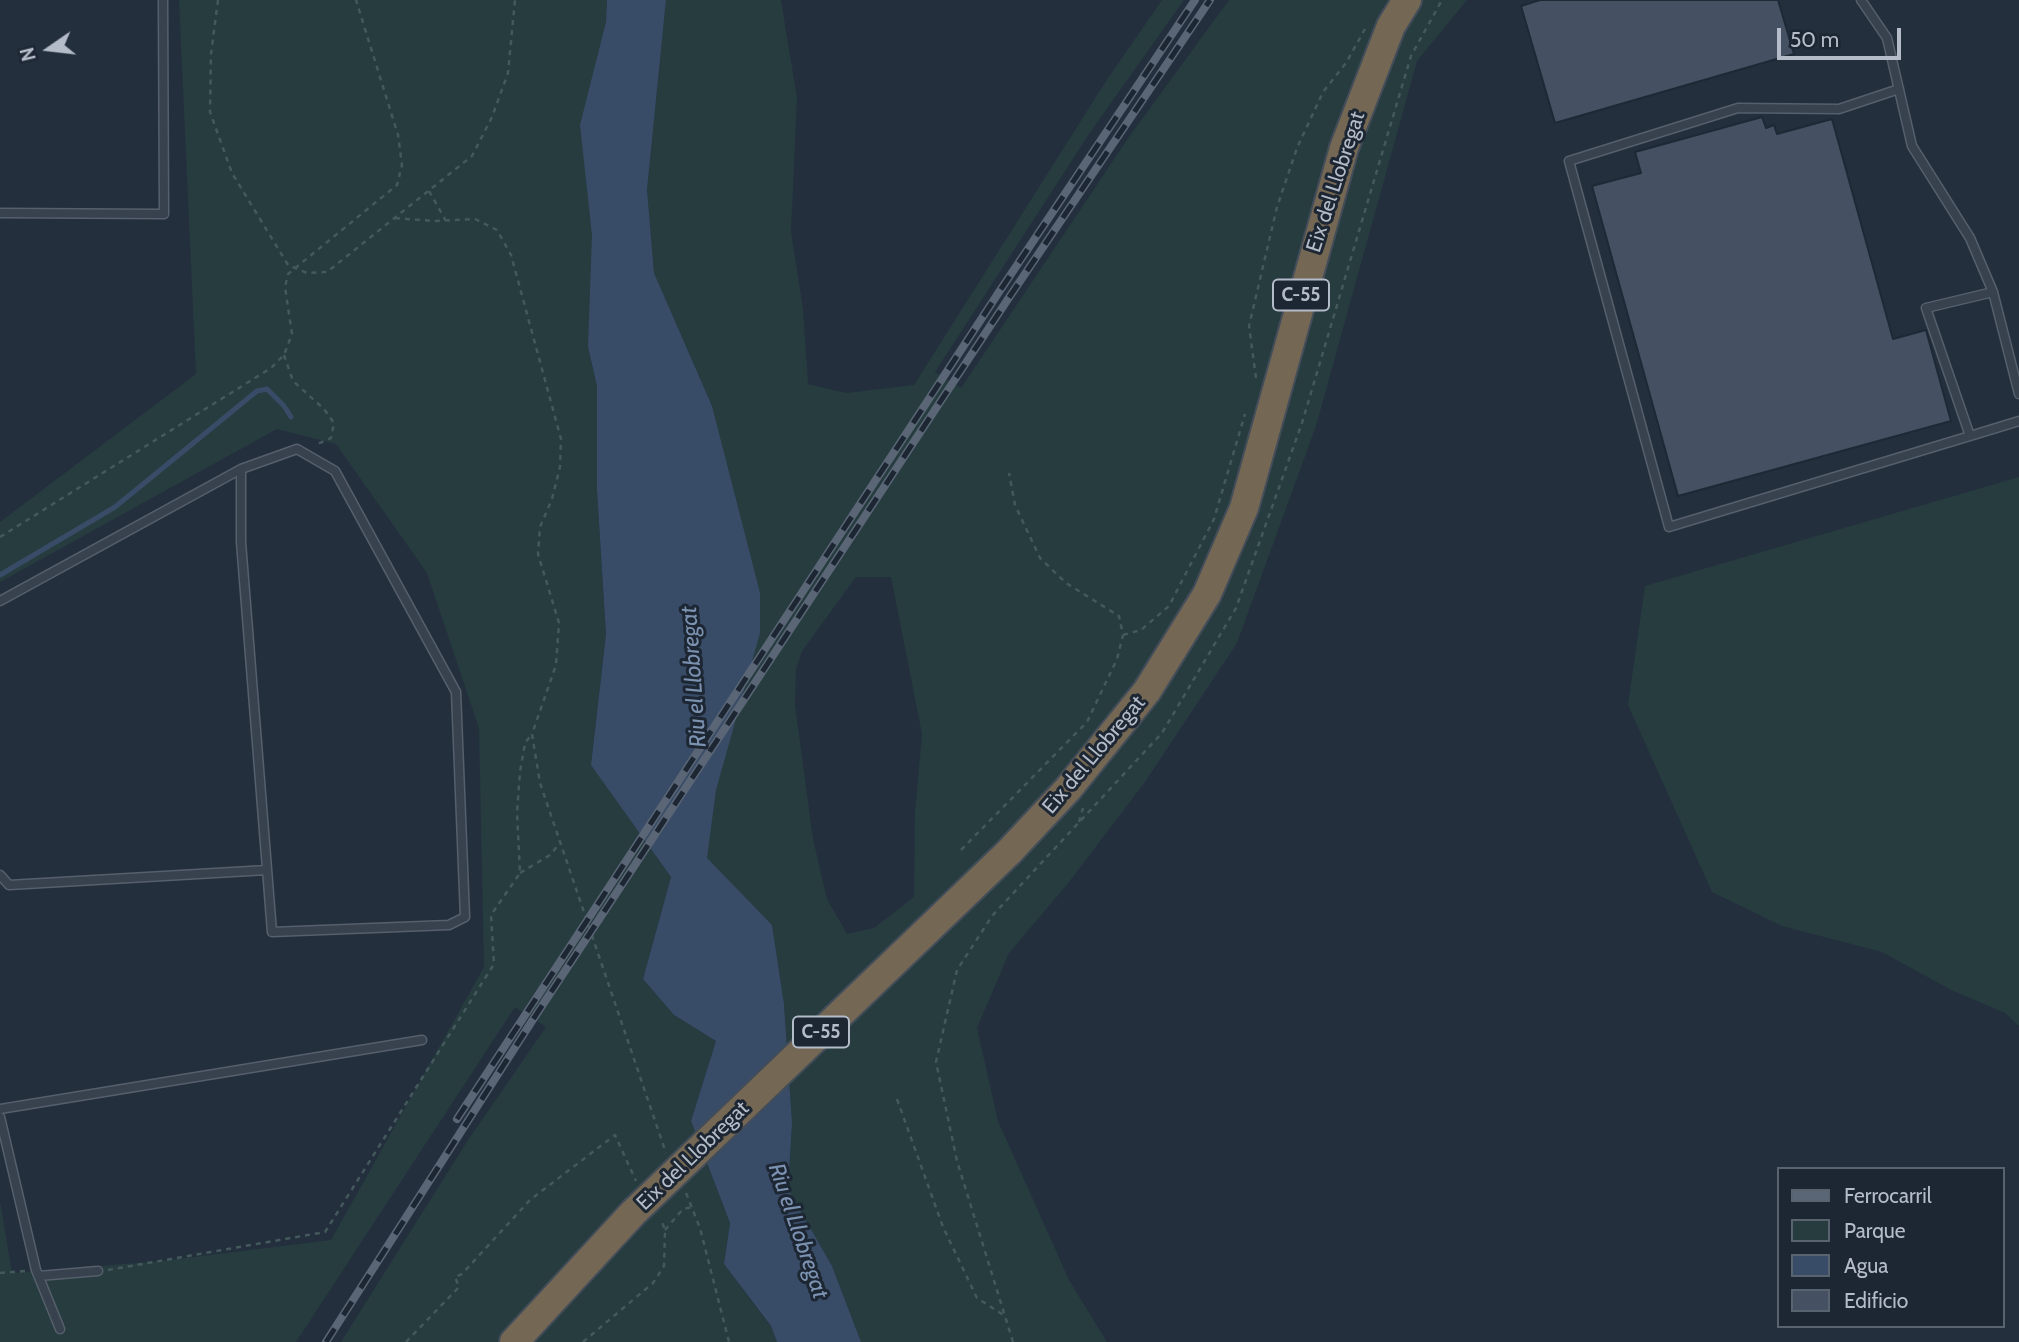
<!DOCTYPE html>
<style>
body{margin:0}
#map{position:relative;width:2019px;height:1342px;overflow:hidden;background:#242f3e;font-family:Cabin,sans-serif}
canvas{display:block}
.legend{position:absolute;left:1777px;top:1167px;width:228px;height:161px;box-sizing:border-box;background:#1d2633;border:2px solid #59626f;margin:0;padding:9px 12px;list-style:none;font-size:21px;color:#b4bcc9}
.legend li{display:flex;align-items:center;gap:14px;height:35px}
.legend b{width:35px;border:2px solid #59626f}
.north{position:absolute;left:14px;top:14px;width:70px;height:70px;-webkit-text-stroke:5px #1d2633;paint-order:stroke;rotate:256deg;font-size:19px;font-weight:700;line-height:28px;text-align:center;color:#b4bcc9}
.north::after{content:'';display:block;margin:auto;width:24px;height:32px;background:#b4bcc9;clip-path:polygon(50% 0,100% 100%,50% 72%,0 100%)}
.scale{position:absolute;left:1777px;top:28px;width:124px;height:32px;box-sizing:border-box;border:4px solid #b4bcc9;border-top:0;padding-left:9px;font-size:21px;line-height:24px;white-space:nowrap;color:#b4bcc9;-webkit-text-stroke:5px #1d2633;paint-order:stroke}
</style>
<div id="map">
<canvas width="2019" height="1342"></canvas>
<ul class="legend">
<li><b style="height:9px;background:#5a6575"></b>Ferrocarril</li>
<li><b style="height:19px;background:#263c3f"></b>Parque</li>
<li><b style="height:19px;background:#394c67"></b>Agua</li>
<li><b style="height:19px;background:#455162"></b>Edificio</li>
</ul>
<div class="north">N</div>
<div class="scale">50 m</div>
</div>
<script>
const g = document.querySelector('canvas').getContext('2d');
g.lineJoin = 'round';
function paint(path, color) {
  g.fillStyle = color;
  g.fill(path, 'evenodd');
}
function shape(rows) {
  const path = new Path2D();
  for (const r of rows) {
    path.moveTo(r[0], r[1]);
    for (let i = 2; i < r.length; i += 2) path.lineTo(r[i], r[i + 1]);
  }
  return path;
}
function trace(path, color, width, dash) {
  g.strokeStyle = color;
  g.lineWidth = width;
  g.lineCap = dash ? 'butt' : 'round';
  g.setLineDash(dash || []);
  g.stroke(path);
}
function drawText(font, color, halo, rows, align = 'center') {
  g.font = font + ' Cabin,sans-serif';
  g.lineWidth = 6;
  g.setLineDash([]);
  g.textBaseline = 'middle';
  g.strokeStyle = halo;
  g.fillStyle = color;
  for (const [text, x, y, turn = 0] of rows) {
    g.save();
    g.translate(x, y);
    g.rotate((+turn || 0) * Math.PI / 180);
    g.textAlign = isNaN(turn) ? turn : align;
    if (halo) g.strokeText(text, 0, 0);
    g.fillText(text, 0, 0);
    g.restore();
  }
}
const green = shape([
 [179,0,607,0,588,347,597,386,597,490,606,634,591,764,671,877,643,979,674,1015,716,1041,691,1121,730,1223,724,1264,771,1327,777,1342,341,1342,466,1143,546,1027,515,1007,296,1342,0,1342,0,1201,12,1273,161,1261,331,1240,484,967,479,728,427,573,336,444,277,429,0,582,0,522,196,374],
 [666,0,781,0,797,98,791,232,803,309,808,384,846,393,914,385,1106,81,1162,0,1184,0,1089,134,935,372,961,388,1131,134,1229,0,1467,0,1417,61,1316,426,1237,643,1145,782,1066,886,1009,953,977,1028,998,1121,1069,1280,1107,1342,861,1342,832,1266,788,1189,792,1123,784,1004,772,925,706,858,716,790,712,406,654,273,647,190],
 [856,577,891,577,922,734,915,812,914,897,874,928,847,934,827,899,813,839,795,705,796,669,802,651],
 [2019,477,2019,1026,2005,1013,1951,990,1882,952,1782,926,1712,892,1628,705,1645,586]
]);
const water = shape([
 [607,0,666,0,647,190,654,273,712,406,760,593,760,633,716,790,707,858,772,925,784,1004,792,1123,788,1189,832,1266,861,1342,777,1342,771,1326,724,1264,730,1223,691,1121,716,1041,674,1015,643,979,671,877,591,765,606,634,597,490,597,386,588,347,592,235,580,125,606,22]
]);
const stream = shape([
 [0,575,115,507,257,391,267,389,284,406,291,417]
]);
const building = shape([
 [1540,0,1778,0,1794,54,1555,123,1521,6,1540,0],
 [1762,117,1766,128,1774,125,1777,134,1832,119,1893,339,1926,330,1951,421,1678,496,1592,186,1641,173,1635,152,1762,117]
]);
const path = shape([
 [218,0,211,54,210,112,232,173,288,265,307,273,327,272,472,156,492,117,508,73,515,0],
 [429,191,446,221],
 [395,218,433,221,475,219,497,230,511,255,561,439,560,467,552,499,540,527,538,554,559,623,556,665,532,734,540,783,666,1153],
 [284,355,293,381,324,409,334,423,331,438,315,445],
 [1256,378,1249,326,1277,207,1297,148,1323,92,1346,63,1365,29],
 [0,537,271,368,284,355,292,334,285,287,288,274,397,185,402,165,398,135,356,0],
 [1123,635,1141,630,1169,606,1214,519,1245,414],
 [1079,822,1083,808],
 [961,850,1087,722,1117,659,1123,635,1119,616,1066,583,1040,558,1015,505,1009,473],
 [520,873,550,855,560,843],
 [897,1099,943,1227,977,1298,1005,1316],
 [686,1193,700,1228,729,1342],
 [665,1230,683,1209,693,1207],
 [108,1270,325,1232,494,964,491,915,520,873,517,812,520,772,525,743,532,734],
 [0,1273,25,1271],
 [406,1342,459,1287,455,1277,462,1274,530,1200,615,1135,636,1181],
 [583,1342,653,1283,664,1266,665,1230,661,1219],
 [1013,1342,957,1161,936,1062,957,970,992,916,1162,733,1236,608,1302,423,1411,56,1442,0]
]);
const lane = shape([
 [1861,0,1887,38,1912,146,1970,238,1993,292,2019,394],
 [1899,89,1839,109,1738,108,1569,161,1669,527,1970,436],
 [0,213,164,214,163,0],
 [1993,292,1926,308,1970,436,2019,421],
 [0,601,241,469,297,449,335,471,456,692,465,917,449,925,272,932,241,542,241,469],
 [0,875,9,885,267,870],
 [0,1109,422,1040],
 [0,1117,36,1270,60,1329],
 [39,1276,98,1271]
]);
const highway = shape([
 [1009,852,1068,789,1147,691,1207,594,1244,508,1344,148,1391,26,1407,0],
 [514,1342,633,1213]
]);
const rail = shape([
 [457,1119,999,292,1195,0],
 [326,1342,532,1021,1008,299,1210,0]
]);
const highwayBridge = shape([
 [633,1213,1009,852]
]);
const shields = [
 [1301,295,56],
 [821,1032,56]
];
const shieldNames = [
 ["C-55",1301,295],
 ["C-55",821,1032]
];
const streetNames = [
 ["Eix del Llobregat",1336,182,-72],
 ["Eix del Llobregat",1094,755,-50],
 ["Eix del Llobregat",693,1156,-44]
];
const waterNames = [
 ["Riu el Llobregat",694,677,-94],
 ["Riu el Llobregat",798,1231,71]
];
paint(green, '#263c3f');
paint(water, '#394c67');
trace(stream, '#394c67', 5);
paint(building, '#455162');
trace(building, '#1f2835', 2);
trace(lane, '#565f6c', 11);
trace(highway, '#434c59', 32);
trace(path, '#44595c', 2.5, [5, 5]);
trace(lane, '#38414e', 8);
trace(highway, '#746855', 28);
trace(rail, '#5a6575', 8);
trace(rail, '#1d2633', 5, [16]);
trace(highwayBridge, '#434c59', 32, []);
trace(highwayBridge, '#746855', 28);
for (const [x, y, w] of shields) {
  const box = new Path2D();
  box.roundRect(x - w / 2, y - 15.5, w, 31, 5);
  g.fillStyle = '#1d2633';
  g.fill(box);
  trace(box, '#b4bcc9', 2);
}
drawText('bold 19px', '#b4bcc9', null, shieldNames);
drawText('21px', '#b4bcc9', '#1d2633', streetNames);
drawText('italic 23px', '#7c92b1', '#1d2633', waterNames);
</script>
